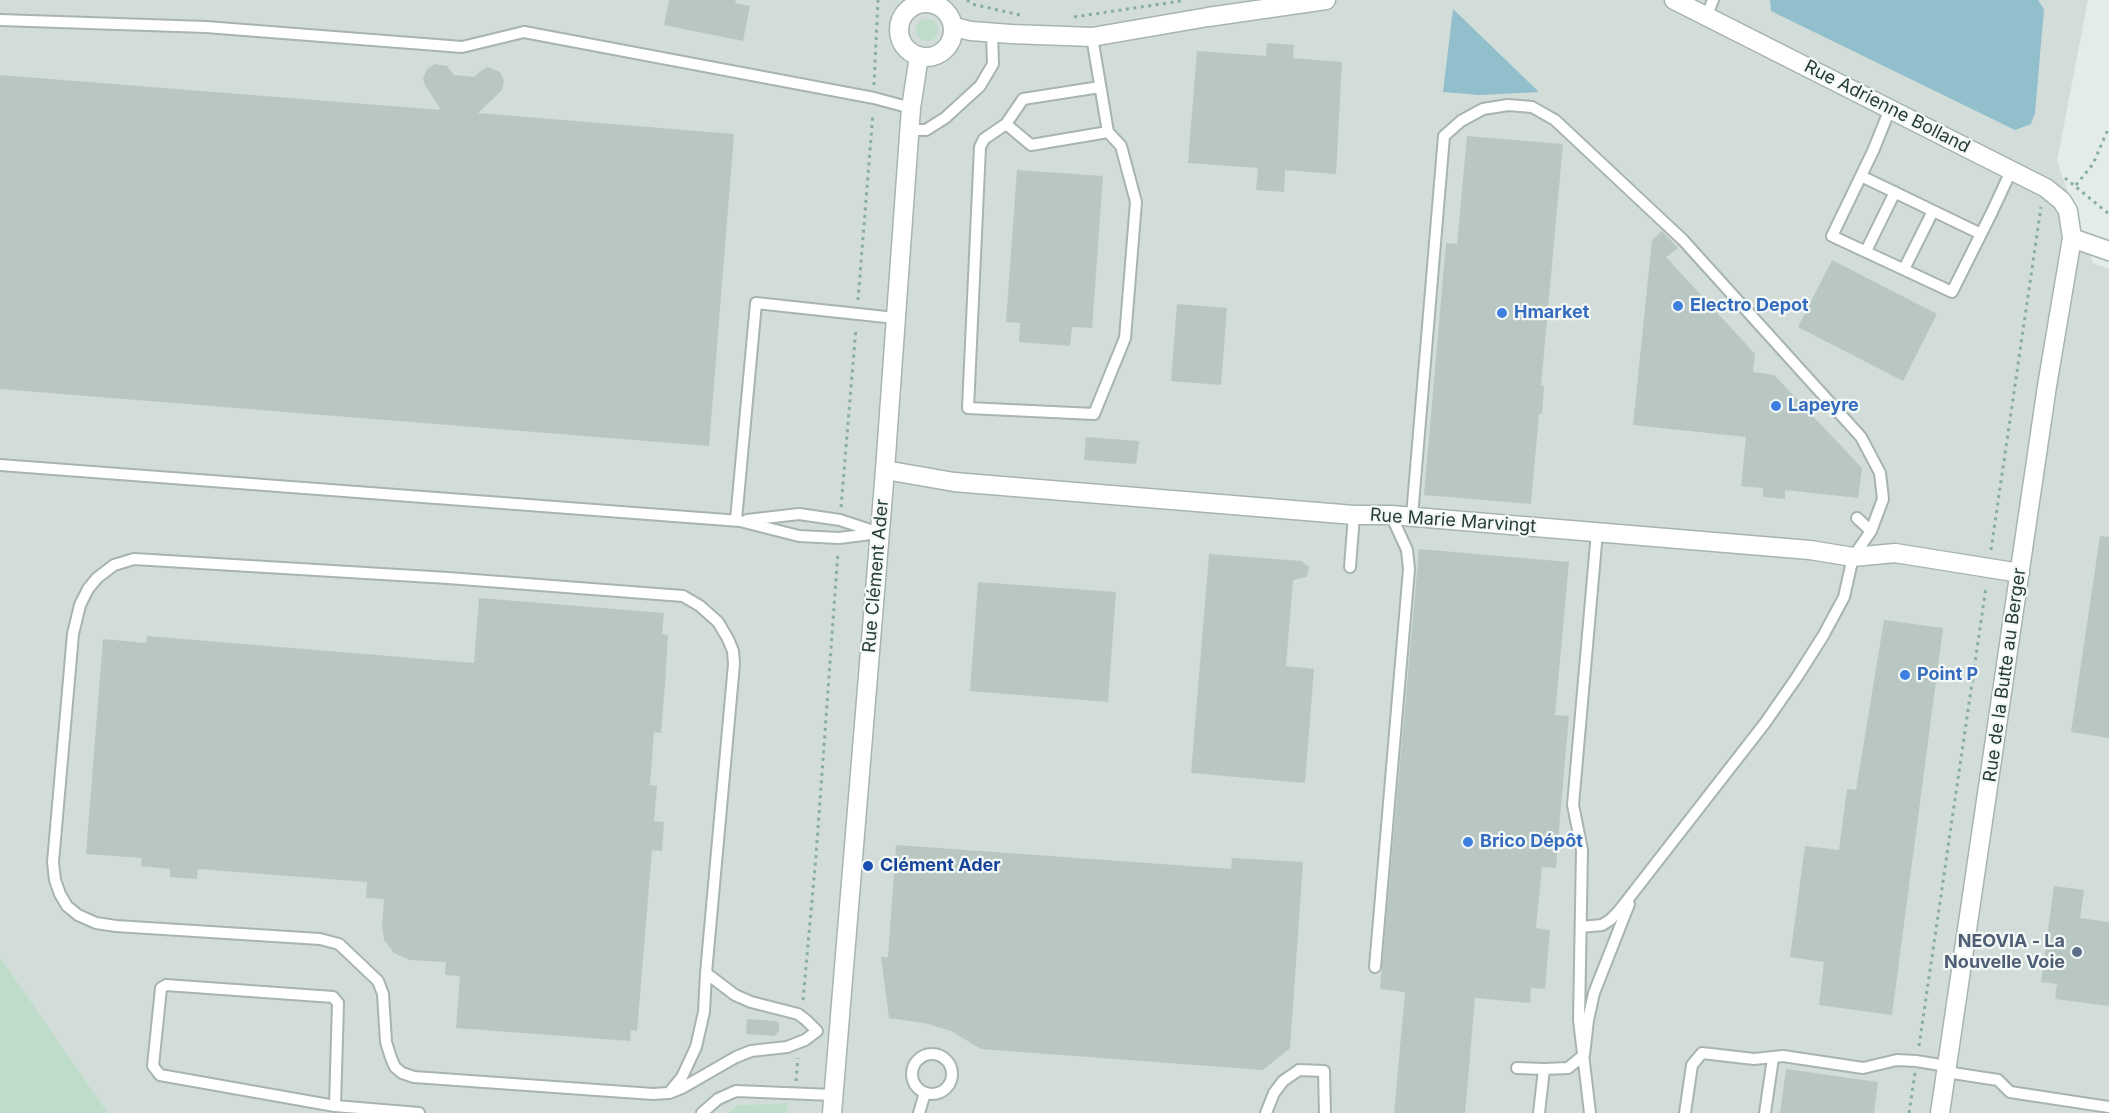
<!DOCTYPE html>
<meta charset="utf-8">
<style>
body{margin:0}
canvas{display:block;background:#e4ece9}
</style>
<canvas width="2109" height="1113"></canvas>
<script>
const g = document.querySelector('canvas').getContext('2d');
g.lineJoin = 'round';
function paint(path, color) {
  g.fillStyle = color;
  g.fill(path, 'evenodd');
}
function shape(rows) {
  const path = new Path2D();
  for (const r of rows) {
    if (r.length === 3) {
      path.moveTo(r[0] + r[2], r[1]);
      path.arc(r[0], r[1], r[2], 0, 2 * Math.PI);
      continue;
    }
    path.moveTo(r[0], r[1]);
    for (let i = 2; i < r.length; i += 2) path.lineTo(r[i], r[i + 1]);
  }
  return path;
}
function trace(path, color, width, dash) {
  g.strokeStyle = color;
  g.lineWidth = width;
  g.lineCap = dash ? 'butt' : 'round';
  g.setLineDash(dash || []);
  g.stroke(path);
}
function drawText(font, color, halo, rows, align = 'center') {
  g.font = font + ' Inter,sans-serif';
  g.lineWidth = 4.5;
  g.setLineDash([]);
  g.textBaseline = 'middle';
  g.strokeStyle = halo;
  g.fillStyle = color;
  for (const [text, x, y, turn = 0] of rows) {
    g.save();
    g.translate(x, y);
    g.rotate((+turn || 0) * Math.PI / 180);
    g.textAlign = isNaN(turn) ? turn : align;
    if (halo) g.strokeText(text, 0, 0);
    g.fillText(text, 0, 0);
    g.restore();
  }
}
const built = shape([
 [0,0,2088,0,2057,161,2093,263,2109,269,2109,1113,787,1113,788,1103,738,1105,726,1113,108,1113,0,957]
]);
const green = shape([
 [927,30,11],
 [0,957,108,1113,0,1113],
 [788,1103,787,1113,727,1113,738,1105]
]);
const water = shape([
 [1770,0,2038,0,2044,9,2035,113,2031,124,2015,130,1771,11],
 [1453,9,1539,92,1479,95,1443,92]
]);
const building = shape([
 [669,0,736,0,735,3,750,6,743,41,664,25],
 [1267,43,1294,45,1293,58,1342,62,1336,174,1285,170,1284,192,1256,190,1258,168,1188,163,1197,51,1266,56],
 [435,64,447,66,454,75,474,77,482,70,488,67,500,72,504,80,502,90,478,113,734,134,709,446,0,389,0,75,441,110,425,85,423,79,427,69],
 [1467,136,1563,144,1541,386,1544,386,1542,414,1539,414,1531,504,1424,495,1446,243,1457,244],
 [1017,170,1103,176,1092,328,1072,327,1070,346,1019,342,1020,323,1006,322],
 [1662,231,1678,248,1666,257,1755,354,1753,372,1774,375,1862,468,1858,498,1785,490,1785,499,1763,497,1763,488,1741,486,1746,437,1633,425,1652,240],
 [1832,260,1937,314,1903,381,1798,327],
 [1177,304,1227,308,1221,385,1171,381],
 [1086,437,1139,441,1136,464,1084,460],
 [2100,536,2109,537,2109,738,2071,732],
 [1419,549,1569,562,1555,715,1569,716,1560,817,1556,868,1542,867,1536,928,1550,930,1545,989,1531,988,1530,1003,1475,998,1465,1113,1394,1113,1405,992,1380,989],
 [1209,554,1301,561,1309,567,1308,573,1306,577,1293,580,1286,666,1314,669,1305,783,1191,773],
 [978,582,1116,592,1108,702,970,691],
 [479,598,664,613,662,634,668,635,665,684,661,733,654,732,650,785,657,786,654,821,664,822,662,851,652,850,637,1031,631,1030,630,1041,456,1028,460,976,445,975,446,962,410,960,394,953,384,940,382,926,384,899,366,898,367,882,198,869,197,879,170,877,170,869,141,866,142,858,86,854,103,639,146,643,147,636,474,663],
 [1884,620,1943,628,1892,1015,1819,1005,1824,962,1790,957,1805,846,1839,850,1847,789,1856,790],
 [896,845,1231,869,1232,858,1303,862,1290,1048,1263,1070,981,1049,951,1031,924,1023,889,1018,881,957,888,957],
 [2054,886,2084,890,2080,918,2109,922,2109,1006,2055,999,2057,984,2041,982],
 [747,1019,775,1021,779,1023,779,1031,774,1036,746,1034],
 [1786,1069,1878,1082,1874,1113,1780,1113]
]);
const path = shape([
 [967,0,972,4,1020,15],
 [1074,17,1181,1],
 [874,85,878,0],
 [2065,178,2109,214],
 [2076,185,2093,164,2109,127],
 [858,300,873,113],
 [841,507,856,328],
 [1991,550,2041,207],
 [803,1000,816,856,838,552],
 [1919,1046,1986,587],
 [796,1081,798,1058],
 [1909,1113,1915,1073]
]);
const lane = shape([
 [1707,15,1713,0],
 [0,20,206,27,462,47,524,32,874,98,911,108],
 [1092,37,1108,132,1121,146,1136,202,1125,338,1094,414,968,408,980,147,984,139,1006,124,1023,99,1100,87],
 [1890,109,1873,151,1832,236,1952,292,1992,212,2011,171],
 [1006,124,1031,145,1108,132],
 [910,130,926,130,945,118,980,86,993,64,992,33],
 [1861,176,1981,234],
 [1866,251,1895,192],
 [1904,269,1933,211],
 [0,465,740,521,799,536,839,538,879,533],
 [1412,516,1444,136,1461,121,1483,109,1508,105,1532,107,1555,120,1683,240,1861,437,1880,473,1883,499,1871,531,1853,557,1844,597,1823,636,1797,677,1765,723,1618,912,1610,920,1602,925,1581,927],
 [1857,518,1871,531],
 [736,520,756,303,895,318],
 [747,520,799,514,840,520,876,532],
 [134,559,448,578,683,596,700,606,718,622,728,639,733,651,734,664,706,973,735,995,751,1002,798,1014,806,1020,817,1031,805,1040,787,1047,751,1051,736,1057,682,1088,669,1093,653,1094,414,1077,402,1073,395,1067,391,1058,386,1042,383,994,378,981,339,944,320,939,116,926,96,923,78,915,67,906,60,894,55,880,53,862,73,634,80,605,88,589,97,578,114,565,134,559],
 [1350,567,1354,515],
 [1375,967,1409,569,1407,550,1391,515],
 [932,1074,20],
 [1517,1068,1544,1069],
 [1946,1072,1998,1080,2010,1092,2109,1107],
 [669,1093,682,1077,696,1047,704,1012,706,973],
 [335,1106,338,1003,333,997,166,985,161,988,153,1066,160,1075,335,1106,419,1113],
 [702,1113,718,1099,736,1091,833,1095],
 [919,1113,925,1093],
 [1266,1113,1274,1093,1283,1081,1299,1070,1324,1071,1325,1113],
 [1539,1113,1544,1069,1568,1068,1584,1055,1588,1020,1594,993,1629,904],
 [1590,1113,1579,1020,1582,850,1573,805,1597,532],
 [1685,1113,1692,1065,1702,1053,1754,1059,1783,1056,1863,1068,1897,1060,1916,1061,1947,1066],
 [1765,1113,1773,1058]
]);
const street = shape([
 [1674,0,2046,188,2062,201,2068,211,2072,238,2047,386,1940,1113],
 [926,30,27],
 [954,27,971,31,1011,34,1092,37,1208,17,1326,0],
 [2072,238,2109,251],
 [885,470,954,482,1354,515,1391,515,1810,550,1853,557,1895,553,2020,573],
 [832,1113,885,470,911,108,919,56]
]);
const markers = [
 [1678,306,6,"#3f7fe0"],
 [1502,313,6,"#3f7fe0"],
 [1776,406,6,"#3f7fe0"],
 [1905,675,6,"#3f7fe0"],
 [1468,842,6,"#3f7fe0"],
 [868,866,6,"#1a4fb4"],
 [2077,952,6,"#5c6f8a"]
];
const streetNames = [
 ["Rue Adrienne Bolland",1887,107,27],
 ["Rue Marie Marvingt",1453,521,4],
 ["Rue Clément Ader",876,576,-85],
 ["Rue de la Butte au Berger",2005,675,-82]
];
const shopNames = [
 ["Electro Depot",1690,306],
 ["Hmarket",1514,313],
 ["Lapeyre",1788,406],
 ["Point P",1917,675],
 ["Brico Dépôt",1480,842]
];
const transitNames = [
 ["Clément Ader",880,866]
];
const serviceNames = [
 ["NEOVIA - La",2065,942],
 ["Nouvelle Voie",2065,963]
];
paint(built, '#d2dcd8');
paint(green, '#bfdbc9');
paint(water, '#91bfcc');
paint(building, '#b9c7c2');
trace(lane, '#a7b4b0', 14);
trace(street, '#a7b4b0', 21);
trace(path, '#87ada4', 3, [3, 4.5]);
trace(lane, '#fff', 10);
trace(street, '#fff', 18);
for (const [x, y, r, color] of markers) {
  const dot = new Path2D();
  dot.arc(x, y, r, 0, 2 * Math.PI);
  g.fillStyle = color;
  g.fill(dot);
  trace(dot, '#f4f9f7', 2);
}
drawText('18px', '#253c38', '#f4f9f7', streetNames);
drawText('bold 18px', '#366cbe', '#f4f9f7', shopNames, 'left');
drawText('bold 18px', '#164399', '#f4f9f7', transitNames, 'left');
drawText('bold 18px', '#4e5e75', '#f4f9f7', serviceNames, 'right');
</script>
